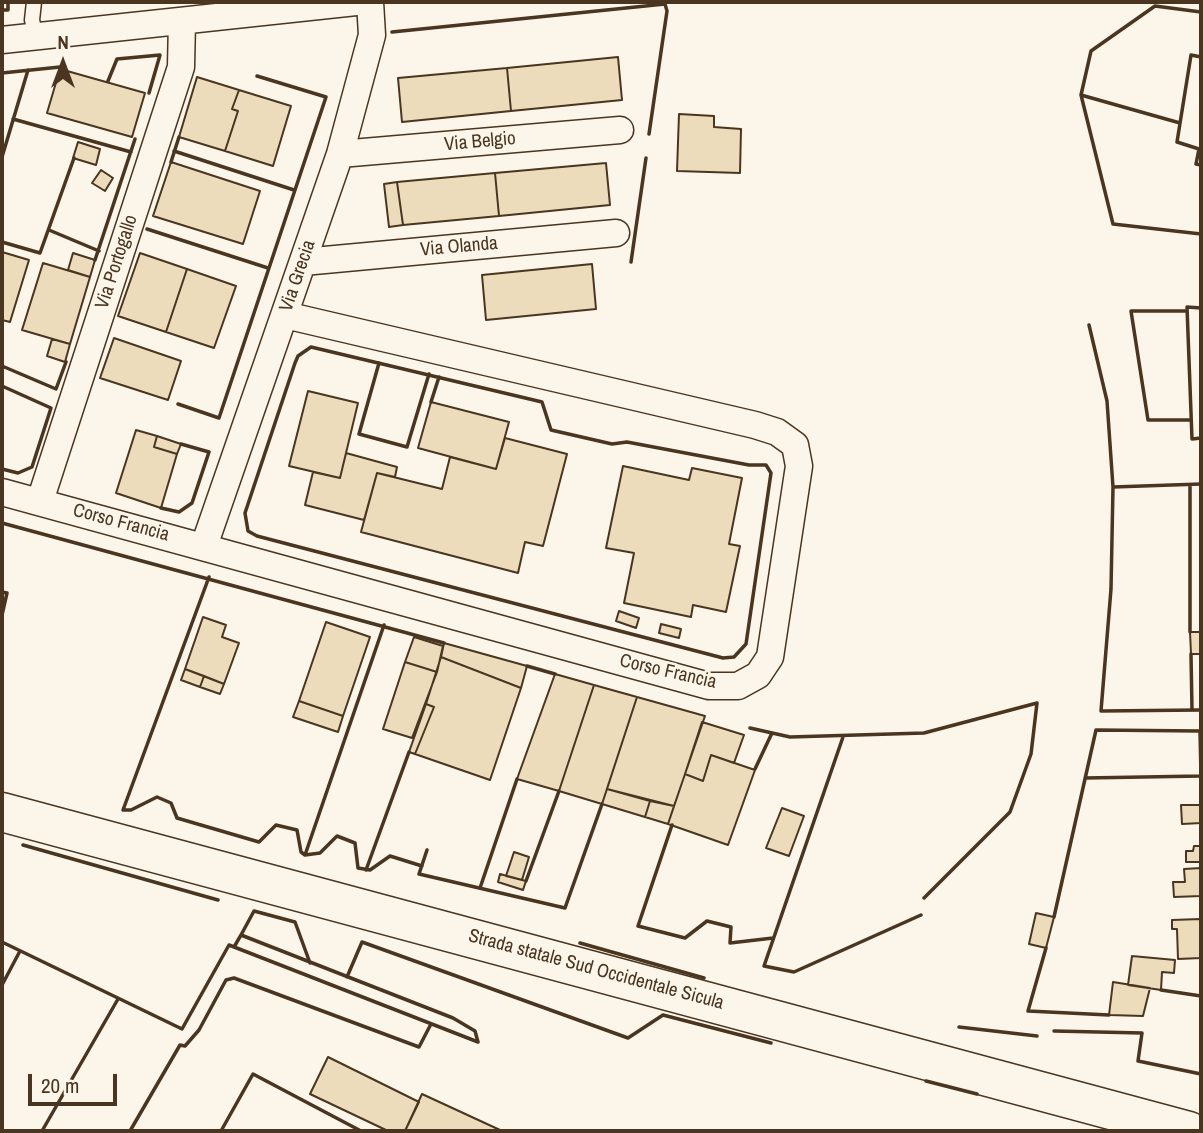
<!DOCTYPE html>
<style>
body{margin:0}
#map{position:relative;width:1203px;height:1133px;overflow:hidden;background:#fbf6e9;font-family:"Archivo Narrow",sans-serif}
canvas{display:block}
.frame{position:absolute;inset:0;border:4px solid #4a3520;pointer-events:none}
.north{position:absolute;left:28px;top:28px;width:70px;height:70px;-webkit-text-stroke:5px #fbf6e9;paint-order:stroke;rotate:0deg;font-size:19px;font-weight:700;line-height:28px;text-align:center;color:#4a3520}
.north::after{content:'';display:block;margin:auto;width:24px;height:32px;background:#4a3520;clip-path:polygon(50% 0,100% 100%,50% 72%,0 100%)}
.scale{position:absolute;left:28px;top:1074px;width:89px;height:32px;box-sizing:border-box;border:4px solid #4a3520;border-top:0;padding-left:9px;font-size:21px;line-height:24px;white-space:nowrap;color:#4a3520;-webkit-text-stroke:5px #fbf6e9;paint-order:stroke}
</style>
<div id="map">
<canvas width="1203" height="1133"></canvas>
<div class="frame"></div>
<div class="north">N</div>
<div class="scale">20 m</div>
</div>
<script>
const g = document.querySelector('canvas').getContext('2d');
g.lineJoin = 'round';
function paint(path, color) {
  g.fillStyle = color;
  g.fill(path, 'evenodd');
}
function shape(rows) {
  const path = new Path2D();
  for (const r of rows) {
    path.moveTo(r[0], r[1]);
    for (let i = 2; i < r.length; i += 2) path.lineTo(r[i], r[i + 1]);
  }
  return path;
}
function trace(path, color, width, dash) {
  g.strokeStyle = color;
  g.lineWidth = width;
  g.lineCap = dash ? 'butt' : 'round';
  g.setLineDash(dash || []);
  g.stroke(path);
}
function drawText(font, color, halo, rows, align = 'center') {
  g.font = font + ' "Archivo Narrow",sans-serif';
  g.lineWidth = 5;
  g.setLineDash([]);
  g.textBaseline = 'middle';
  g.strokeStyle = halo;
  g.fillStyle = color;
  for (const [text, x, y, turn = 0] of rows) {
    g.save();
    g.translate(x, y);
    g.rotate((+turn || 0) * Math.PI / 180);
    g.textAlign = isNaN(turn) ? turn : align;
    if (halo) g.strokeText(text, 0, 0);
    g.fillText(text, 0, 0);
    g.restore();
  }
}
const building = shape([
 [618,57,622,100,511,111,507,68,618,57],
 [507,68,511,111,402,122,398,78,507,68],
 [60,69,145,93,132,137,47,113,60,69],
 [197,77,239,90,232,109,238,111,225,151,179,137,197,77],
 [239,90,291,106,273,166,225,151,238,111,232,109,239,90],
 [679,114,714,116,714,127,741,129,740,173,677,171,679,114],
 [78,142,100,149,96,165,73,158,78,142],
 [171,162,260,191,243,244,153,216,171,162],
 [606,163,610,205,499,216,495,173,606,163],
 [101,170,113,178,105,191,92,183,101,170],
 [495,173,499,216,403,225,397,182,495,173],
 [397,182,403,225,389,227,384,184,397,182],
 [2,252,29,260,10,322,2,320,2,252],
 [73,253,95,260,90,277,68,270,73,253],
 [140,253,187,269,166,332,118,316,140,253],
 [43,263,90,277,70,344,22,330,43,263],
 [592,264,596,309,486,320,482,275,592,264],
 [187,269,236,286,214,348,166,332,187,269],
 [114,338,181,361,168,400,100,378,114,338],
 [52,339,70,344,65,362,47,356,52,339],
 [308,391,358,403,340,478,289,466,308,391],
 [431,402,509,422,496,469,418,448,431,402],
 [136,430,157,436,154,447,177,454,161,508,116,493,136,430],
 [157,436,181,444,177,454,154,447,157,436],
 [505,438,567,454,543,546,525,542,518,573,361,532,377,473,442,489,450,457,496,469,505,438],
 [346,453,397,467,395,477,377,473,364,520,305,505,313,472,340,478,346,453],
 [623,466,689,480,692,468,742,478,729,544,740,546,726,612,693,605,691,617,624,603,634,553,606,548,623,466],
 [619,611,639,618,636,628,616,621,619,611],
 [203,617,226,625,222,637,239,643,224,684,185,669,203,617],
 [326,622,370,637,343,716,299,701,326,622],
 [661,624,681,629,679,638,659,633,661,624],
 [1190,632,1201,632,1201,654,1191,654,1190,632],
 [414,637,443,646,437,672,405,662,414,637],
 [444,643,527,666,521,688,441,657,444,643],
 [441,657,521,688,490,780,415,754,434,707,426,704,441,657],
 [405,662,437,672,412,738,383,729,405,662],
 [185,669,204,676,200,687,181,680,185,669],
 [555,674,594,685,559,791,517,779,555,674],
 [204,676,224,684,220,694,200,687,204,676],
 [594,685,637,697,602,804,559,791,594,685],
 [637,697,705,716,674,806,607,789,637,697],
 [299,701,343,716,338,732,293,717,299,701],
 [426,704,434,707,415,754,409,752,426,704],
 [702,722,744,735,734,763,711,755,703,781,685,774,702,722],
 [711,755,755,770,728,845,668,824,685,774,703,781,711,755],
 [607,789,650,801,645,817,602,804,607,789],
 [650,801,674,806,668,824,645,817,650,801],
 [1181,805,1201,805,1201,823,1182,824,1181,805],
 [782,808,804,816,789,856,766,848,782,808],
 [1194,846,1201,846,1201,862,1186,862,1186,851,1193,851,1194,846],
 [514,852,529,857,522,880,506,876,514,852],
 [1201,868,1201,896,1174,897,1173,882,1185,882,1184,869,1201,868],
 [500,874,526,881,523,890,498,882,500,874],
 [1036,913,1054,917,1046,948,1029,944,1036,913],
 [1201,919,1201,958,1178,959,1177,929,1172,929,1172,920,1201,919],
 [1132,956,1175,960,1174,973,1162,972,1161,990,1128,985,1132,956],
 [1113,982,1150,988,1143,1016,1109,1015,1113,982],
 [328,1057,419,1102,405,1131,388,1131,310,1094,328,1057],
 [422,1094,500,1130,405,1131,422,1094]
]);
const service = shape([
 [34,2,32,20,36,37]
]);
const minor = shape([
 [2,40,356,2],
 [340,154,620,130],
 [303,262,616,233],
 [2,492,709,686,738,686,758,675,770,657,799,466,795,445,777,432,755,425,285,315],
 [40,501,181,67,182,21],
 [204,546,340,154,372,35,370,2]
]);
const primary = shape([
 [2,812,1189,1131]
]);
const wall = shape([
 [2,10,8,10,8,2],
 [392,32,665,4,667,11,649,134],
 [1201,57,1191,55,1177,142,1199,149,1196,164,1201,165],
 [2,73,60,67],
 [108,81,117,59,160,55,149,93],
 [1081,95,1113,224,1201,234],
 [13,119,131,152],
 [1180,123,1081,95,1091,51,1155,6,1201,12],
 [174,151,294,190],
 [2,157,28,70],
 [171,162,179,137],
 [147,229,268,268],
 [49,230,99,251],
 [2,242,40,253,74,158],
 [95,260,135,139],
 [631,262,646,158],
 [1201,308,1187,307,1192,439,1201,438],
 [1187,311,1131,311,1148,420,1191,420],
 [1089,325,1107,401,1113,487,1111,589,1101,711,1201,710],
 [311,347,542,402,551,430,612,444,627,442,749,465,766,465,771,473,746,644,734,657,723,658,257,536,248,531,245,513,295,363,298,356,311,347],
 [379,363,359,434,407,447,429,374],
 [2,366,56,389,66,362],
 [2,386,51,408,32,467,18,473,2,469],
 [431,402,439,377],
 [178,404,219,418,326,97,257,76],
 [1113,487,1201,484],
 [161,508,179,512,192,503,209,452,181,444],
 [2,523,444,643],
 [209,577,123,810,131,810,157,797,171,803,177,818,259,842,276,825,297,830,301,852,305,855,320,853,337,836,355,843,358,868,370,870,390,856,422,866],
 [2,592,7,593,2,615],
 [1190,632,1190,485],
 [1191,654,1192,710],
 [527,666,555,674],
 [750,728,790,737,924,733,1037,703,1031,754,1010,812,924,898],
 [843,737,764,966,794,972,921,915],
 [755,769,772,733],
 [672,825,638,926,685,938,707,921,731,927,730,943,773,938],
 [23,845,218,900],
 [427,850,419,874,565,908,602,804],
 [305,855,384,625],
 [366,870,409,752],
 [526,881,559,791],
 [480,888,517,779],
 [1054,917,1096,730,1200,731,1201,776,1085,778],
 [241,935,254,911,295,922,310,963],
 [2,942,182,1029,229,945,478,1042],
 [580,943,704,978],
 [234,947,241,935,453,1018,475,1031,478,1042],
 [1046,948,1028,1011,1109,1015],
 [347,977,362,942,628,1038,663,1015,771,1043],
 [2,985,20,951],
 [1161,990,1201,996],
 [959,1027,1037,1036],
 [1054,1031,1142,1033,1138,1061,1201,1074],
 [926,1081,977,1094],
 [42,1131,118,999],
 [130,1131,180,1045,185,1046,199,1030,226,980,234,978,419,1047,431,1024],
 [221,1131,253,1074,361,1131]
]);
const streetNames = [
 ["Via Belgio",480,142,-5],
 ["Via Olanda",459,247,-5],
 ["Via Portogallo",117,262,-72],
 ["Via Grecia",298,276,-71],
 ["Corso Francia",121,523,15],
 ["Corso Francia",668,672,13],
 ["Strada statale Sud Occidentale Sicula",596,970,15]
];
paint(building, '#ecdcbc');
trace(building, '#4a3520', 2);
trace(service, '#4a3520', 17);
trace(minor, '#4a3520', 29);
trace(primary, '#4a3520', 41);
trace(service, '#fbf6e9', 14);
trace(minor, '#fbf6e9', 26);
trace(primary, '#fbf6e9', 38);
trace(wall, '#4a3520', 3.5);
drawText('19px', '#4a3520', '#fbf6e9', streetNames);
</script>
